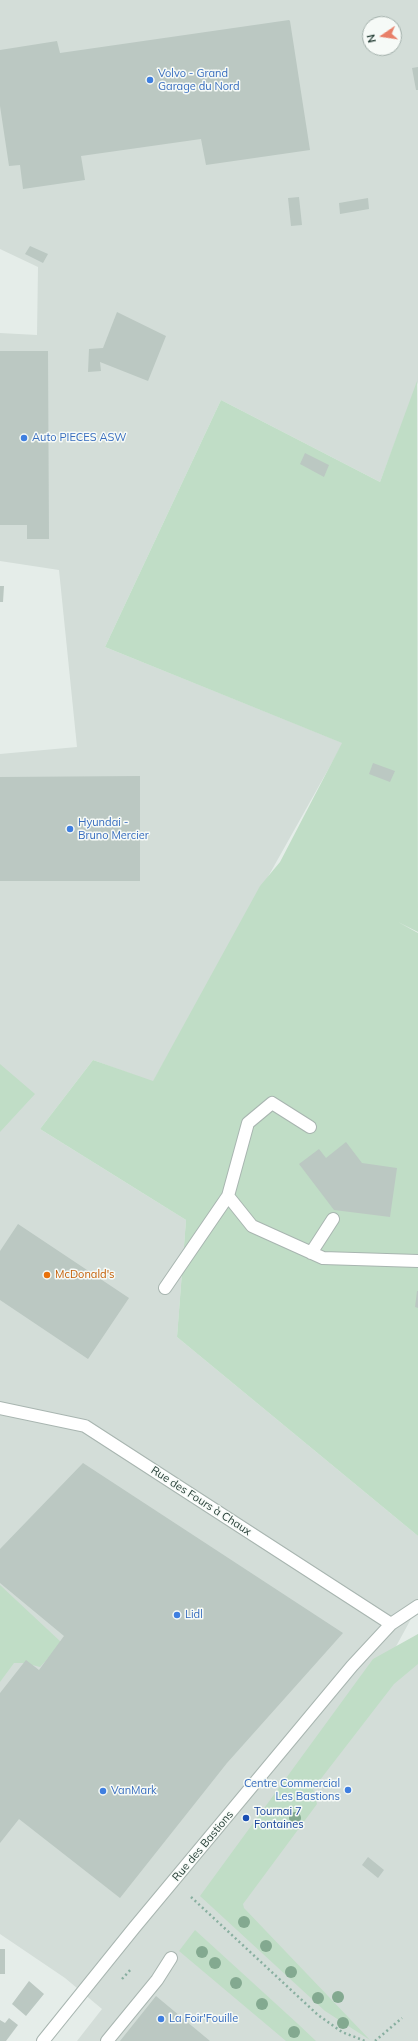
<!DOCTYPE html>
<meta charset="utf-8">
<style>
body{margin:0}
#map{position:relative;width:418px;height:2041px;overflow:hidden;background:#e5ede9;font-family:Mulish,sans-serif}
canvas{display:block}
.north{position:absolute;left:362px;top:16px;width:40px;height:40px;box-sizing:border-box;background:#f6faf7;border:1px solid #a2afaa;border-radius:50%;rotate:257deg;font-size:11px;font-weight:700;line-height:16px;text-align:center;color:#253e36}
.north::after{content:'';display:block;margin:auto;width:14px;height:18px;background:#e87f68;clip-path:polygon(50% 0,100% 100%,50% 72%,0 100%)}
</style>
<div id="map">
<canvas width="418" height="2041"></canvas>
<div class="north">N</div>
</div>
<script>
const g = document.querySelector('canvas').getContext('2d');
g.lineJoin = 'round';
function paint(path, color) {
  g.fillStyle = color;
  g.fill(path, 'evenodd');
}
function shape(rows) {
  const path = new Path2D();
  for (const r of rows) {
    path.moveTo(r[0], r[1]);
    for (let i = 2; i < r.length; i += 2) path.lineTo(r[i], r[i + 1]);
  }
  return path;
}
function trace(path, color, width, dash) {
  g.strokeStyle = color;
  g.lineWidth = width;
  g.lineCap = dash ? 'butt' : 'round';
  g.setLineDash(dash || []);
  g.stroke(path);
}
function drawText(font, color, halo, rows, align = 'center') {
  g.font = font + ' Mulish,sans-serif';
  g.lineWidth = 3;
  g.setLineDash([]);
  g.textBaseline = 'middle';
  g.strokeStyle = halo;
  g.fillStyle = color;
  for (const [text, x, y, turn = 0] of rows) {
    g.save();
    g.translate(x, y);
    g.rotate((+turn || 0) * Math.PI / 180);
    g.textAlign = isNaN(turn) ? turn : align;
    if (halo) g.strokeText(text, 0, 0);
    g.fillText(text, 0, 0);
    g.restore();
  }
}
const built = shape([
 [0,0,418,0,418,382,380,482,221,400,105,647,343,743,153,1082,93,1060,40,1129,186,1220,177,1337,418,1536,418,1606,393,1652,418,1634,418,2041,77,2041,102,2009,65,1978,0,1934,0,754,77,747,59,570,0,561,0,333,37,335,38,267,0,249],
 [370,24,394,24,394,48,370,48]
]);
const green = shape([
 [417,381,418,932,398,922,418,933,418,1536,177,1337,186,1220,40,1129,93,1060,153,1081,260,886,280,862,342,743,105,647,221,400,380,482],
 [0,1064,35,1094,0,1132],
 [0,1585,62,1643,40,1667,25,1663,14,1663,0,1682],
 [418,1634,418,1664,394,1684,313,1789,317,1804,243,1904,244,1908,370,2040,325,2011,200,1896,373,1659],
 [195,1930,298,2024,316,2041,286,2041,179,1951]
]);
const building = shape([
 [289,20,290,21,310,150,206,165,201,139,81,156,85,180,23,189,20,165,9,166,0,106,0,50,57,41,60,53],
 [418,67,418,90,416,90,412,68],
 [299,197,302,225,291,226,288,198],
 [368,198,369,209,340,214,339,203],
 [30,246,48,254,43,263,25,254],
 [117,312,166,336,148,381,100,362,101,371,88,372,89,349,103,348],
 [0,351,48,351,49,539,27,539,27,525,0,525],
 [305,453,329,465,324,477,300,464],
 [0,586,4,586,3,602,0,602],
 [373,763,395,771,390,782,369,774],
 [140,776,140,881,0,881,0,777],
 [346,1142,362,1163,397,1168,390,1217,334,1210,299,1164,319,1149,326,1158],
 [18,1224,129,1298,88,1359,0,1300,0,1251],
 [417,1291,418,1291,418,1308,415,1307],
 [83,1463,343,1633,227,1763,120,1898,19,1819,0,1843,0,1693,26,1660,39,1670,64,1636,0,1583,0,1549],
 [368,1857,384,1870,378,1878,362,1865],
 [0,1949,5,1949,5,1974,0,1974],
 [29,1981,44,1994,26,2016,12,2004],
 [156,1996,210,2041,120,2041],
 [9,2018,18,2025,6,2041,0,2041,0,2020,5,2023]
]);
const path = shape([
 [191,1897,318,2015,342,2032,365,2041],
 [122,1979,132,1968],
 [375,2041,402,2018]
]);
const service = shape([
 [310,1127,272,1103,248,1123,228,1196,252,1226,323,1258,418,1261],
 [311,1253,333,1219],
 [165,1288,228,1196],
 [107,2041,157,1980,171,1958]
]);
const minor = shape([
 [0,1408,85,1426,391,1624],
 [43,2041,134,1928,352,1666,391,1624,418,1606]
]);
const trees = [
 [295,1818],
 [244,1922],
 [266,1946],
 [202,1952],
 [215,1963],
 [291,1972],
 [236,1983],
 [338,1997],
 [318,1998],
 [262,2004],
 [343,2023],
 [294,2032]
];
const markers = [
 [150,80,4,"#3f7fe0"],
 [24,438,4,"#3f7fe0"],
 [70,829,4,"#3f7fe0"],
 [47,1275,4,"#e8710a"],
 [177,1615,4,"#3f7fe0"],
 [348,1790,4,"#3f7fe0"],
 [103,1791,4,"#3f7fe0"],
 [246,1818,4,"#1a4fb4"],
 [161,2019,4,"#3f7fe0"]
];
const shopNames = [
 ["Volvo - Grand",158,74],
 ["Garage du Nord",158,87],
 ["Auto PIECES ASW",32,438],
 ["Hyundai -",78,823],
 ["Bruno Mercier",78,836],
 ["Lidl",185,1615],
 ["Centre Commercial",340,1784,"right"],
 ["Les Bastions",340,1797,"right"],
 ["VanMark",111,1791],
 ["La Foir'Fouille",169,2019]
];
const foodNames = [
 ["McDonald's",55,1275]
];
const streetNames = [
 ["Rue des Fours à Chaux",201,1501,33],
 ["Rue des Bastions",203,1846,-50]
];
const transitNames = [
 ["Tournai 7",254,1812],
 ["Fontaines",254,1825]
];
paint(built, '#d3ddd8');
paint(green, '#c0ddc6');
paint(building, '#bbc8c2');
trace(service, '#a8b5b0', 14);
trace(minor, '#a8b5b0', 14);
trace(path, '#88afa0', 2.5, [2, 3]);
trace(service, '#fff', 12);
trace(minor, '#fff', 12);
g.fillStyle = '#83a990';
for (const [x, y] of trees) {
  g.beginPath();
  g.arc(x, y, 6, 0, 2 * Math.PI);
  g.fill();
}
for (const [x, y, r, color] of markers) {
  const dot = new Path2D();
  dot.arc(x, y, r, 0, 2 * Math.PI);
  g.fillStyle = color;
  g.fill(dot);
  trace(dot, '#f6faf7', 1.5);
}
drawText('11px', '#366cbe', '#f6faf7', shopNames, 'left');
drawText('11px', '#c56008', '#f6faf7', foodNames, 'left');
drawText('11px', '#253e36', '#f6faf7', streetNames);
drawText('11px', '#164399', '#f6faf7', transitNames, 'left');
</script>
